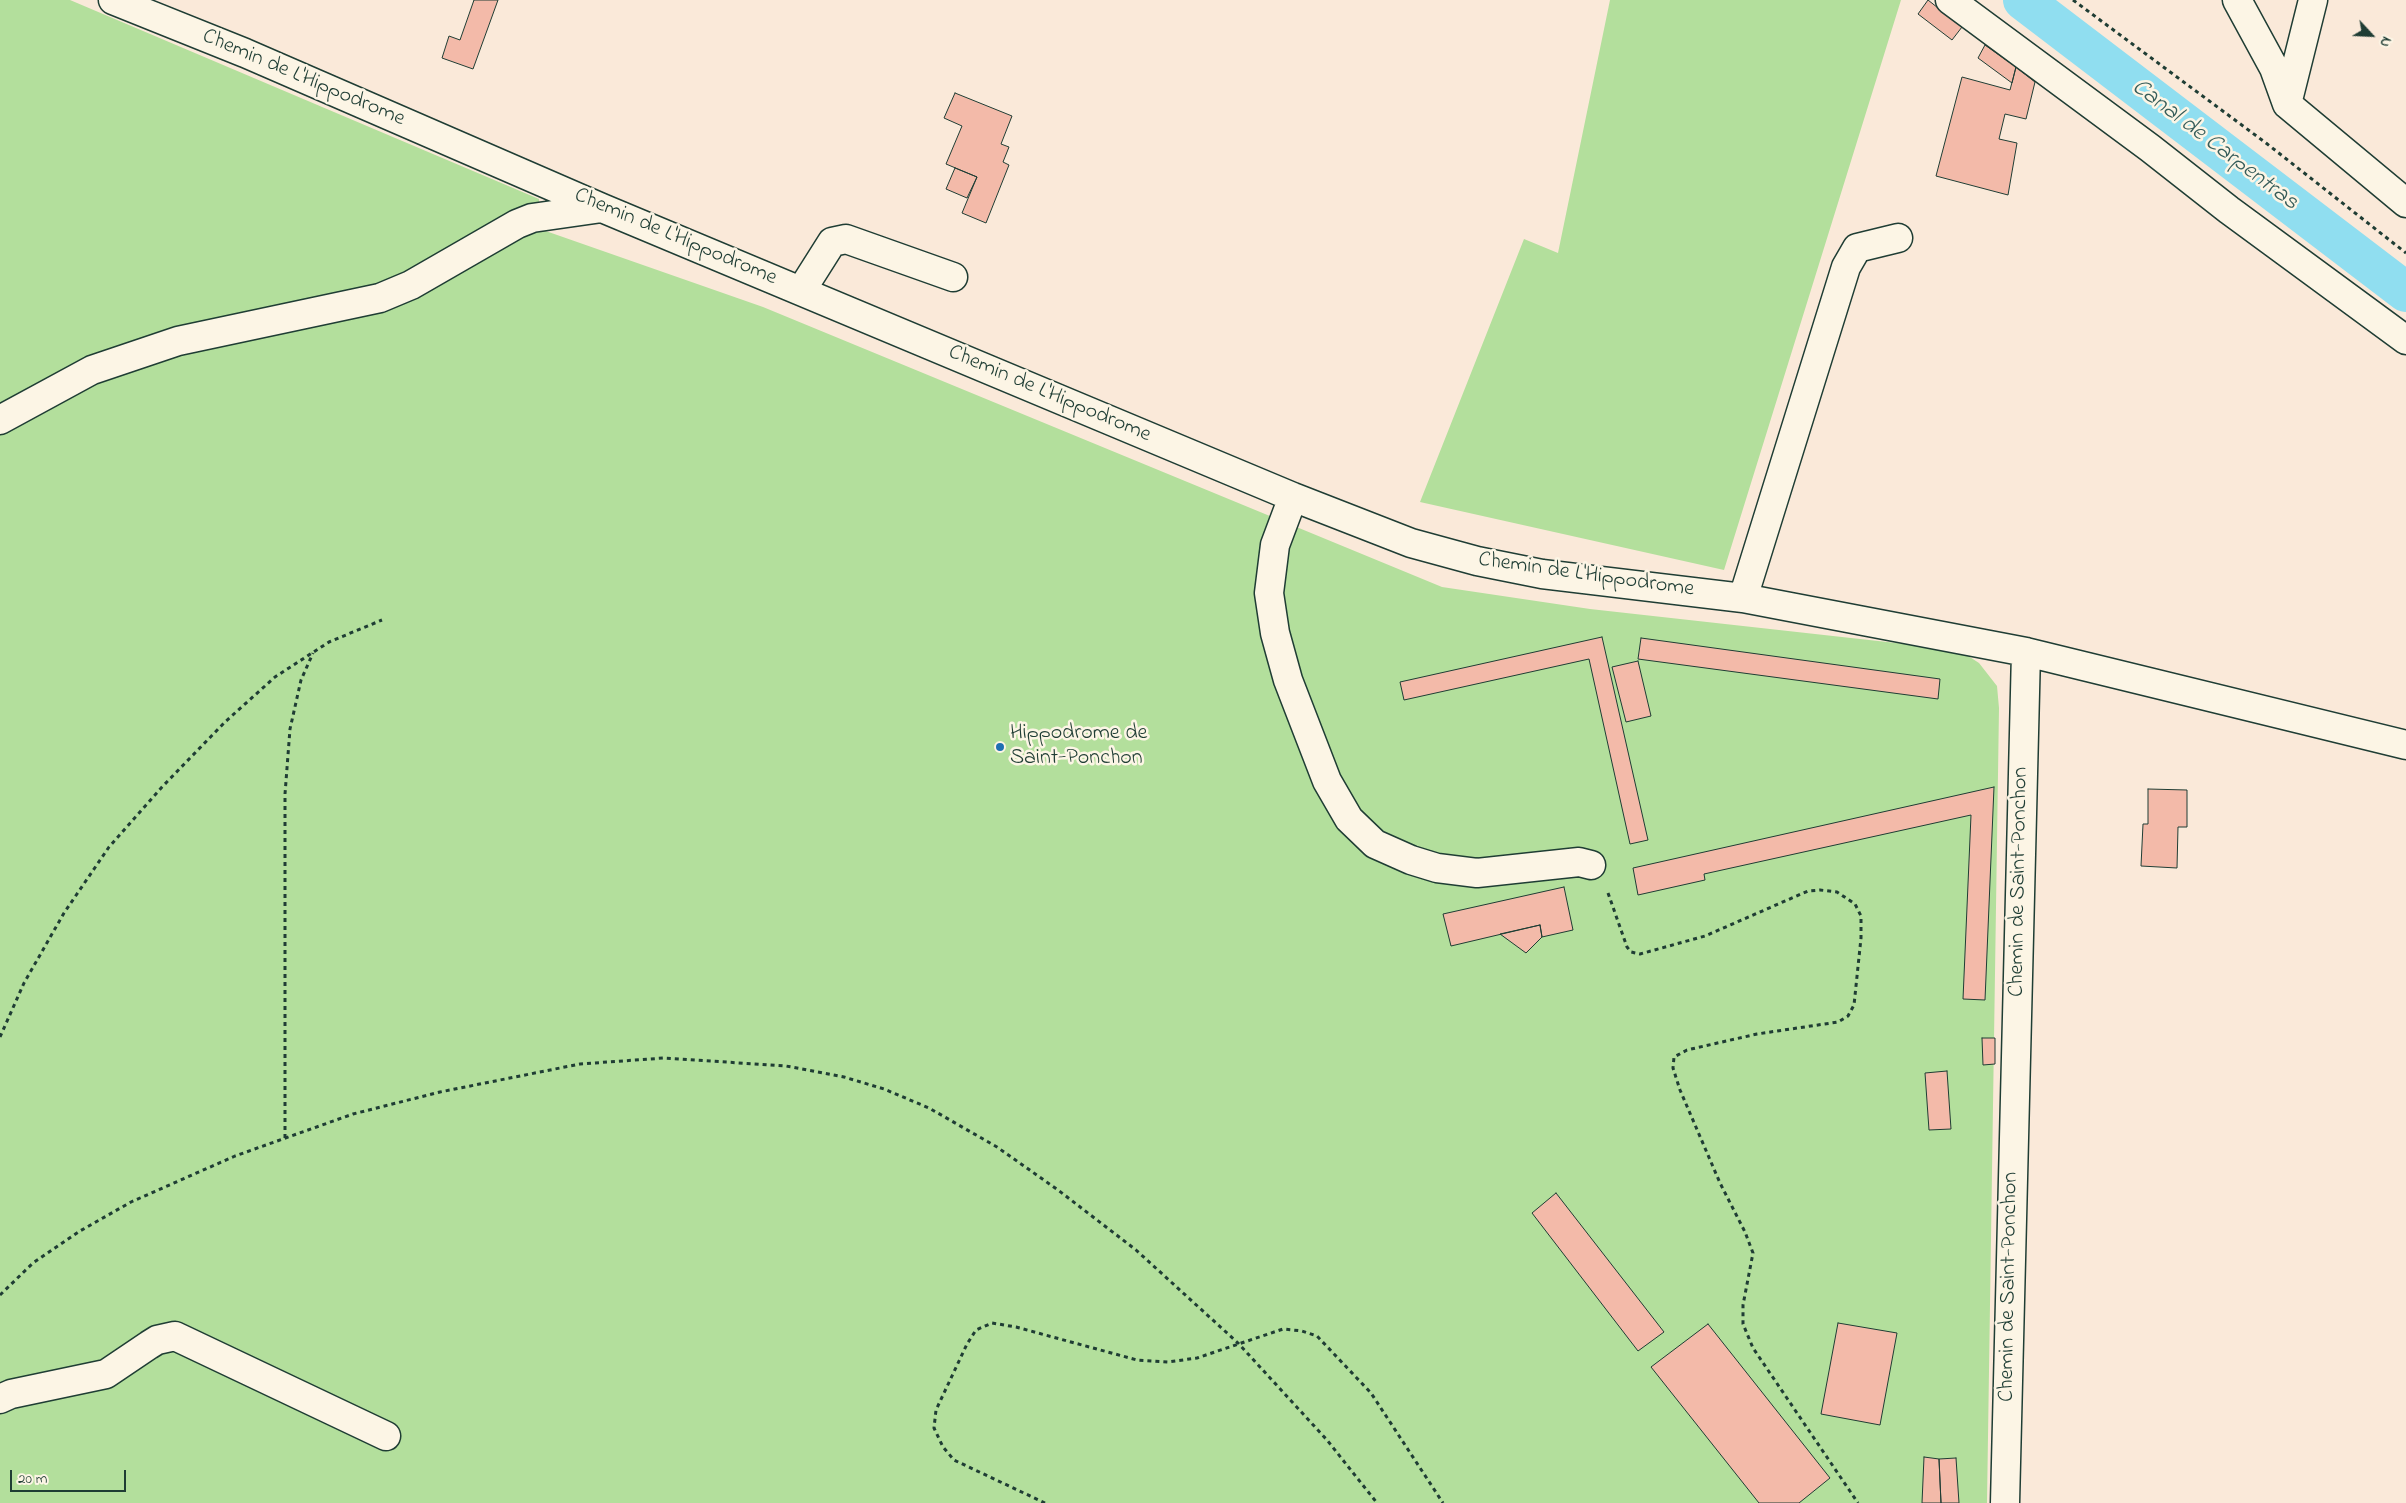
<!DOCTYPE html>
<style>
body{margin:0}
#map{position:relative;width:2406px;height:1503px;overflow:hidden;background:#fae9d9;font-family:"Indie Flower",sans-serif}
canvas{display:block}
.north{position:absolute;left:2346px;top:10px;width:50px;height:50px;-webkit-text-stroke:4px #fcf5e5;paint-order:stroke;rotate:115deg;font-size:14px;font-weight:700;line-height:20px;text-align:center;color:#1f3d34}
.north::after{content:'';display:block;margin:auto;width:18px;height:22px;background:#1f3d34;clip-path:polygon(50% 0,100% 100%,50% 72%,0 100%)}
.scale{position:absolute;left:10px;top:1470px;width:116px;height:22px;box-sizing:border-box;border:2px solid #1f3d34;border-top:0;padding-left:6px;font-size:15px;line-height:18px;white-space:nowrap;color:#1f3d34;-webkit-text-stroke:4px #fcf5e5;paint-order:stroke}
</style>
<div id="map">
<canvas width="2406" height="1503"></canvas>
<div class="north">N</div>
<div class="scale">20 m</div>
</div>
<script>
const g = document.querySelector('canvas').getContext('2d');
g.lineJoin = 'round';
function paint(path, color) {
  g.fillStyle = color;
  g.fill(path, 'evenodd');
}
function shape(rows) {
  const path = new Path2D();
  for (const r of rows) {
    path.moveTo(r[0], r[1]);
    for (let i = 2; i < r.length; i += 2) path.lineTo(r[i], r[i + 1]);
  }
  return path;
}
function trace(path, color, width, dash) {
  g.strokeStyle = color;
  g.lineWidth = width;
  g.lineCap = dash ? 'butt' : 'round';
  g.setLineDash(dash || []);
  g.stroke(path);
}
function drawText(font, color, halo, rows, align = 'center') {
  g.font = font + ' "Indie Flower",sans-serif';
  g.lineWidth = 5;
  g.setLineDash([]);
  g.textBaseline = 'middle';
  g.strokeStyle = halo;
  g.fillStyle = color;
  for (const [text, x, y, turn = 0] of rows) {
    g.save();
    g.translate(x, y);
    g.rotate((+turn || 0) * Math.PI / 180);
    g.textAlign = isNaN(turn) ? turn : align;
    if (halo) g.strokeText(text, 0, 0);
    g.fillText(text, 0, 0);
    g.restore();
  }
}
const green = shape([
 [0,0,70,0,539,199,540,229,763,307,1442,587,1590,609,1959,650,1979,663,1997,686,1999,708,1987,1503,0,1503],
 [1610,0,1901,0,1724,570,1420,502,1524,239,1558,253]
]);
const canal = shape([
 [2023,0,2406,292]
]);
const building = shape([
 [474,0,498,0,473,69,442,58,449,36,460,40,474,0],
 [1928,0,1962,27,1952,40,1918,14,1928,0],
 [1985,45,2016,67,2012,83,1978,58,1985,45],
 [2016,67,2035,82,2026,119,2005,114,1999,139,2017,143,2008,195,1936,176,1962,77,2010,90,2016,67],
 [955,93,1012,116,1001,144,1009,147,1003,162,1009,165,986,223,962,213,977,177,946,164,962,126,944,118,955,93],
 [955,168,977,177,967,198,946,189,955,168],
 [1602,637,1648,840,1630,844,1589,659,1404,700,1400,682,1602,637],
 [1641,638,1940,679,1938,699,1638,659,1641,638],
 [1638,661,1651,716,1626,722,1612,667,1638,661],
 [1994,787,1985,1000,1963,999,1971,815,1704,874,1705,880,1638,895,1633,868,1994,787],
 [2148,789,2187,790,2187,827,2178,827,2177,868,2141,866,2143,824,2148,824,2148,789],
 [1564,887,1573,930,1542,937,1540,925,1451,946,1443,914,1564,887],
 [1540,925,1542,937,1526,953,1500,934,1540,925],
 [1982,1038,1995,1038,1995,1064,1983,1065,1982,1038],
 [1947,1071,1951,1129,1929,1130,1925,1073,1947,1071],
 [1556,1193,1664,1332,1638,1351,1532,1213,1556,1193],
 [1838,1323,1897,1333,1880,1425,1821,1414,1838,1323],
 [1708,1324,1830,1478,1799,1503,1759,1503,1651,1367,1708,1324],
 [1924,1457,1939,1459,1941,1503,1922,1503,1924,1457],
 [1956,1458,1959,1503,1941,1503,1939,1459,1956,1458]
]);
const path = shape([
 [2073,0,2266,143,2406,253],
 [1608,893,1627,947,1631,952,1640,954,1705,936,1808,891,1820,890,1837,892,1855,904,1861,916,1861,938,1854,1005,1848,1016,1838,1022,1757,1034,1687,1050,1674,1057,1673,1068,1680,1090,1720,1183,1745,1232,1753,1253,1743,1305,1743,1324,1753,1348,1858,1503],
 [0,1037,24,983,64,913,109,847,162,787,225,722,275,677,329,642,382,620],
 [285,1138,285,794,290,729,301,680,313,653],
 [0,1295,33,1263,80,1231,131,1202,235,1156,353,1114,440,1092,580,1064,664,1058,786,1066,844,1077,884,1089,929,1108,997,1147,1058,1190,1136,1250,1238,1343,1327,1440,1377,1503],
 [1045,1503,954,1460,943,1447,934,1428,936,1410,967,1344,976,1330,992,1323,1016,1327,1137,1360,1168,1362,1197,1358,1283,1329,1302,1331,1317,1336,1371,1393,1443,1503]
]);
const minor = shape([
 [113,0,245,53,602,208,1293,497,1411,543,1477,561,1542,574,1743,598,2026,652,2406,745],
 [1950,0,2150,148,2229,210,2406,340],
 [2237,0,2274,68,2287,104,2406,203],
 [2287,104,2313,0],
 [801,291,832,242,846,239,953,277],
 [0,420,92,370,178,341,380,298,411,285,517,224,532,218,602,208],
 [1293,497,1275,545,1269,593,1275,633,1288,680,1327,781,1349,819,1375,844,1411,860,1437,868,1477,873,1579,862,1591,865],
 [1743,598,1846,267,1857,248,1898,238],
 [0,1399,11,1394,106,1374,149,1345,157,1340,175,1336,386,1436],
 [2005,1503,2026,652]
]);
const markers = [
 [1000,747,5,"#1f6fb2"]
];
const streetNames = [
 ["Chemin de L'Hippodrome",303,79,23],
 ["Chemin de L'Hippodrome",675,238,23],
 ["Chemin de L'Hippodrome",1049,395,23],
 ["Chemin de L'Hippodrome",1586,576,8],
 ["Chemin de Saint-Ponchon",2020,882,-89],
 ["Chemin de Saint-Ponchon",2010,1287,-89]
];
const poiNames = [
 ["Hippodrome de",1010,734],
 ["Saint-Ponchon",1010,759]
];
const waterNames = [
 ["Canal de Carpentras",2214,146,37]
];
paint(green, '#b3df9c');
trace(canal, '#90def0', 40);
paint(building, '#f3baa9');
trace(building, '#1f3d34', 1);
trace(minor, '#1f3d34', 31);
trace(path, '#1f3d34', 3, [4, 4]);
trace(minor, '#fcf5e5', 28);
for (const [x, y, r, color] of markers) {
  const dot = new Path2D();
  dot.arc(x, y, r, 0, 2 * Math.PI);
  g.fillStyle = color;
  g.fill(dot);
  trace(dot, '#fcf5e5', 2);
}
drawText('22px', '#1f3d34', '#fcf5e5', streetNames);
drawText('22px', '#1f3d34', '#fcf5e5', poiNames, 'left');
drawText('italic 24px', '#365d5a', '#fcf5e5', waterNames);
</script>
